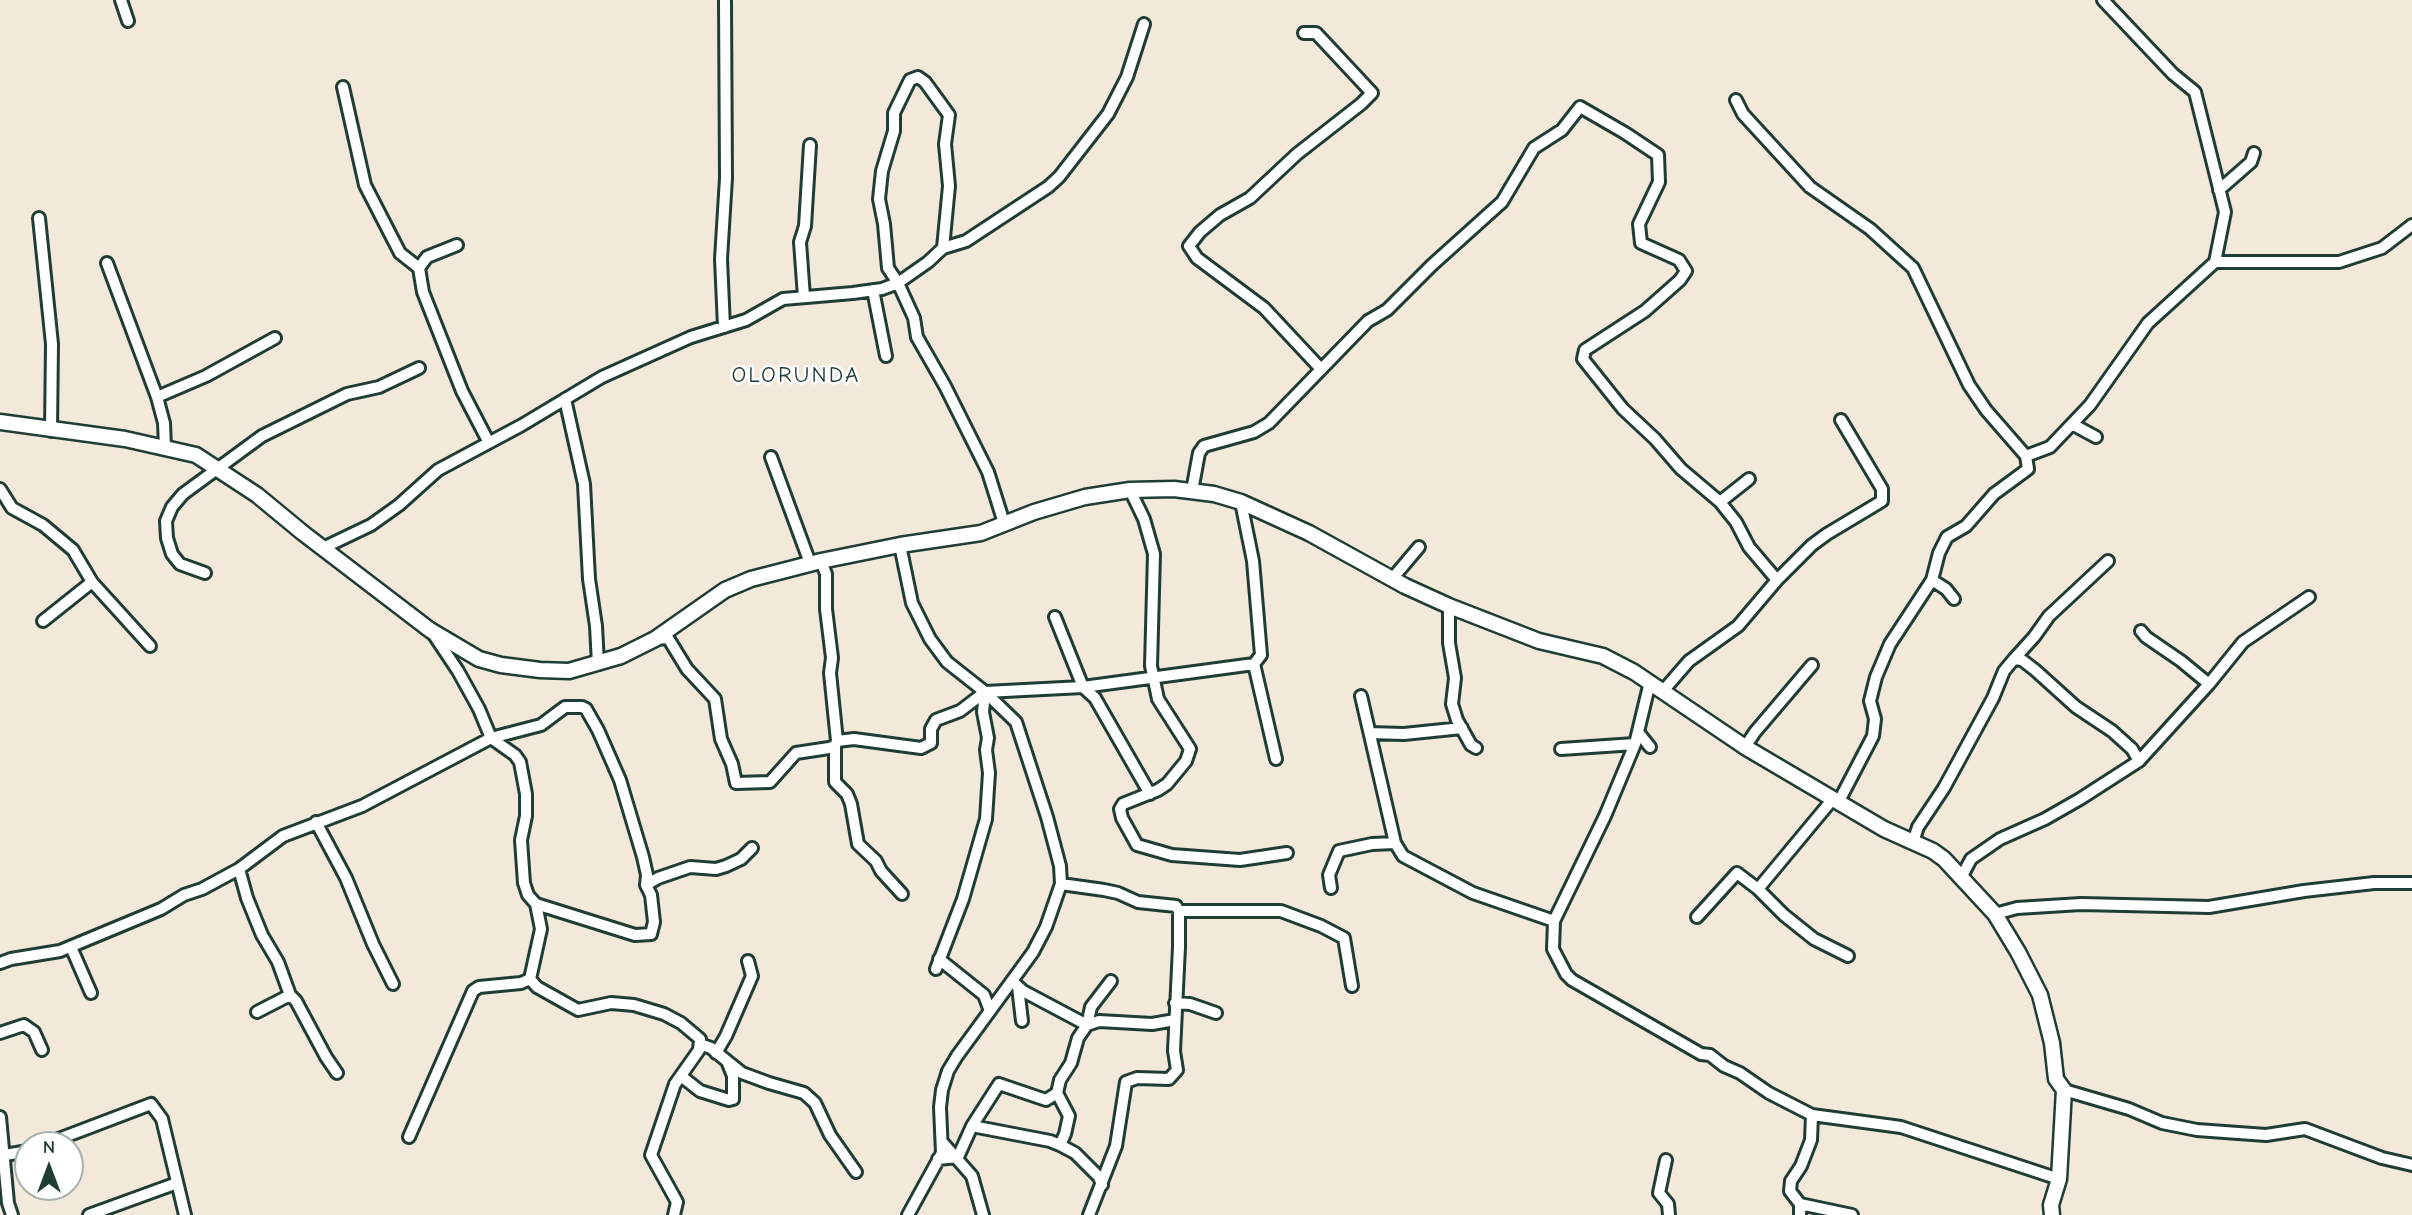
<!DOCTYPE html>
<style>
body{margin:0}
#map{position:relative;width:2412px;height:1215px;overflow:hidden;background:#f2e9db;font-family:"Comic Neue",sans-serif}
canvas{display:block}
.north{position:absolute;left:14px;top:1131px;width:70px;height:70px;box-sizing:border-box;background:#fff;border:2px solid #a5b1ae;border-radius:50%;rotate:0deg;font-size:19px;font-weight:700;line-height:28px;text-align:center;color:#1f3d34}
.north::after{content:'';display:block;margin:auto;width:24px;height:32px;background:#1f3d34;clip-path:polygon(50% 0,100% 100%,50% 72%,0 100%)}
</style>
<div id="map">
<canvas width="2412" height="1215"></canvas>
<div class="north">N</div>
</div>
<script>
const g = document.querySelector('canvas').getContext('2d');
g.lineJoin = 'round';
function shape(rows) {
  const path = new Path2D();
  for (const r of rows) {
    path.moveTo(r[0], r[1]);
    for (let i = 2; i < r.length; i += 2) path.lineTo(r[i], r[i + 1]);
  }
  return path;
}
function trace(path, color, width, dash) {
  g.strokeStyle = color;
  g.lineWidth = width;
  g.lineCap = dash ? 'butt' : 'round';
  g.setLineDash(dash || []);
  g.stroke(path);
}
function drawText(font, color, halo, rows, align = 'center') {
  g.font = font + ' "Comic Neue",sans-serif';
  g.lineWidth = 5;
  g.setLineDash([]);
  g.textBaseline = 'middle';
  g.strokeStyle = halo;
  g.fillStyle = color;
  for (const [text, x, y, turn = 0] of rows) {
    g.save();
    g.translate(x, y);
    g.rotate((+turn || 0) * Math.PI / 180);
    g.textAlign = isNaN(turn) ? turn : align;
    if (halo) g.strokeText(text, 0, 0);
    g.fillText(text, 0, 0);
    g.restore();
  }
}
const street = shape([
 [121,0,128,21],
 [2103,0,2173,74,2195,92,2225,212,2215,262,2339,262,2382,248,2412,225],
 [1304,33,1316,33,1372,93,1361,104,1297,154,1250,198,1220,215,1200,232,1189,246,1197,258,1264,308,1321,369],
 [343,87,365,185,400,253,419,268],
 [1736,100,1743,114,1810,187,1870,229,1913,268,1969,385,1986,410,2026,456,2028,469,1994,494,1966,526,1947,537,1939,553,1932,580,1890,644,1876,677,1870,701,1875,719,1873,736,1838,803],
 [2219,190,2251,162,2254,153],
 [39,218,52,344,51,431],
 [457,245,427,257,419,268,423,292,462,391,488,441],
 [943,248,949,186,945,144,949,115,925,82,918,77,910,80,894,113,894,131,882,171,879,199,884,224,888,268,898,283,914,318,917,337,945,386,988,472,1004,523],
 [107,263,157,397,164,423,165,447],
 [873,290,886,356],
 [804,297,800,242,805,226,810,145],
 [724,327,721,259,726,178,725,0],
 [157,397,206,376,275,338],
 [565,399,584,484,589,579,596,626,598,664],
 [2072,424,2096,437],
 [2026,456,2050,447,2090,405,2148,323,2215,262],
 [771,457,810,563],
 [0,489,12,508,43,525,73,550,92,582,150,646],
 [1130,490,1144,519,1154,554,1151,666,1158,699,1190,749,1186,761,1167,784,1158,790,1123,804,1120,809,1122,818,1137,845,1172,855,1240,860,1287,853],
 [1192,491,1199,453,1204,446,1254,432,1269,423,1368,321,1387,310,1432,265,1502,202,1534,148,1562,130,1580,107,1625,133,1658,155,1659,182,1639,224,1641,243,1679,260,1686,271,1680,280,1645,311,1585,350,1583,359,1623,409,1655,439,1681,469,1720,502,1736,522,1749,547,1777,580],
 [1720,502,1749,479],
 [900,545,912,603,930,639,947,662,985,692,1016,722,1047,817,1060,866,1061,884,1046,927,1033,952,957,1056,948,1071,942,1090,940,1107,942,1153,908,1215],
 [323,548,371,525,399,505,438,470,522,425,602,377,691,337,746,320,783,299,853,293,882,289,898,283,928,262,943,248,966,241,1048,187,1059,177,1108,114,1127,77,1144,24],
 [821,561,826,574,826,609,832,658,830,673,837,741,854,739,921,748,931,743,931,729,936,720,960,711,985,692,1083,687,1254,664,1261,655,1253,561,1241,502],
 [205,573,180,564,172,554,167,538,166,521,172,507,183,494,262,436,347,394,379,387,419,368],
 [1392,579,1419,547],
 [1932,580,1946,589,1954,599],
 [1449,606,1449,643,1455,678,1452,704,1457,720,1471,745,1476,748],
 [1055,617,1083,687,1095,698,1150,794],
 [43,621,92,582],
 [2141,631,2146,637,2181,661,2209,684],
 [655,639,668,638,687,669,715,699,721,739,732,764,736,783,770,782,796,753,829,748,835,746,837,741],
 [2014,659,2034,637,2049,616,2108,561],
 [1254,664,1276,759],
 [1650,682,1635,744,1605,816,1554,921,1553,949,1566,974,1572,980,1701,1054,1710,1055,1724,1066,1740,1073,1769,1093,1812,1115,1901,1127,2059,1179],
 [1663,691,1689,661,1738,626,1777,580,1812,545,1827,534,1882,501,1882,489,1841,420],
 [1361,696,1395,843,1403,856,1473,893,1554,921],
 [1638,732,1650,747],
 [1370,733,1404,734,1462,728],
 [835,746,835,782,847,794,851,804,858,844,876,861,881,871,902,894],
 [1745,747,1755,732,1812,665],
 [1561,749,1635,744],
 [2139,761,2209,684,2243,642,2309,597],
 [316,822,346,878,373,944,393,984],
 [1913,842,1918,827,1944,788,1993,698,2004,671,2014,659,2022,660,2035,670,2076,707,2112,731,2132,749,2139,761,2080,799,2045,819,2000,839,1971,859,1961,878],
 [239,869,247,898,262,935,278,962,290,995,296,1001,326,1057,337,1073],
 [1061,884,1104,890,1118,893,1138,902,1176,906,1179,911,1179,947,1174,1051,1177,1070,1169,1079,1137,1078,1126,1082,1116,1146,1089,1215],
 [646,885,658,878,690,867,716,869,726,866,741,859,752,848],
 [1331,888,1329,875,1339,851,1372,844,1395,843],
 [1758,889,1832,800],
 [1179,911,1281,911,1321,926,1344,938,1352,986],
 [1995,914,2017,908,2081,904,2209,907,2304,891,2374,883,2412,883],
 [1697,917,1737,873,1758,889,1784,915,1814,939,1848,956],
 [71,947,91,993],
 [939,959,984,995,990,1011],
 [0,963,11,959,60,951,161,909,184,895,202,889,239,869,283,836,362,806,491,738,541,725,565,707,582,707,586,709,598,730,620,780,643,857,647,875,646,885,651,895,654,922,651,934,635,935,536,904],
 [936,969,963,899,986,819,989,773,986,750,988,738,983,712,985,692],
 [530,979,537,987,578,1010,611,1003,634,1005,664,1014,681,1023,700,1039,699,1050,675,1084,651,1155,677,1202,674,1215],
 [1012,981,1023,991,1087,1025,1091,1007,1111,981],
 [1018,987,1022,1021],
 [1175,1003,1190,1004,1216,1013],
 [257,1012,290,995],
 [0,1033,24,1025,34,1032,42,1050],
 [716,1053,726,1036,752,976,748,961],
 [727,1061,742,1073,769,1083,804,1093,815,1103,830,1135,856,1172],
 [681,1076,700,1091,729,1100,733,1099,733,1076,727,1061,711,1048,700,1044],
 [2064,1090,2129,1109,2162,1123,2197,1130,2266,1135,2305,1129,2382,1158,2412,1165],
 [0,1117,8,1203,12,1215],
 [972,1126,1050,1141,1060,1145,1065,1134,1069,1116,1057,1093],
 [409,1137,473,991,479,987,521,983,530,979,541,929,536,904,528,895,524,883,521,840,526,816,526,794,520,762,515,755,491,738,479,709,458,671,432,632],
 [943,1143,972,1176,983,1215],
 [43,1145,151,1104,162,1119,185,1215],
 [1060,1145,1075,1153,1099,1177,1102,1185],
 [5,1155,28,1151],
 [938,1159,958,1157,972,1126,999,1084,1046,1100,1057,1093,1060,1080,1071,1063,1078,1038,1087,1025,1099,1021,1152,1024,1175,1020],
 [1666,1160,1659,1193,1668,1204,1669,1215],
 [1800,1204,1852,1215],
 [89,1215,177,1183],
 [1800,1215,1800,1204,1790,1191,1791,1181,1801,1166,1811,1140,1812,1115]
]);
const secondary = shape([
 [0,422,125,439,196,455,257,495,303,533,430,630,479,659,501,665,540,670,569,671,621,656,655,639,725,590,751,579,821,561,900,545,981,533,1034,512,1085,497,1130,490,1174,489,1214,494,1241,502,1309,533,1405,586,1449,606,1539,641,1603,656,1634,672,1745,747,1884,829,1933,851,1944,859,1995,914,2018,952,2040,995,2052,1043,2056,1079,2064,1090,2059,1179,2051,1205,2052,1215]
]);
const quarterNames = [
 ["OLORUNDA",796,375]
];
trace(street, '#1f3d34', 16);
trace(secondary, '#1f3d34', 19);
trace(street, '#fff', 10);
trace(secondary, '#fff', 14);
g.letterSpacing = '2px';
drawText('23px', '#1f3d34', '#fff', quarterNames);
g.letterSpacing = '0px';
</script>
